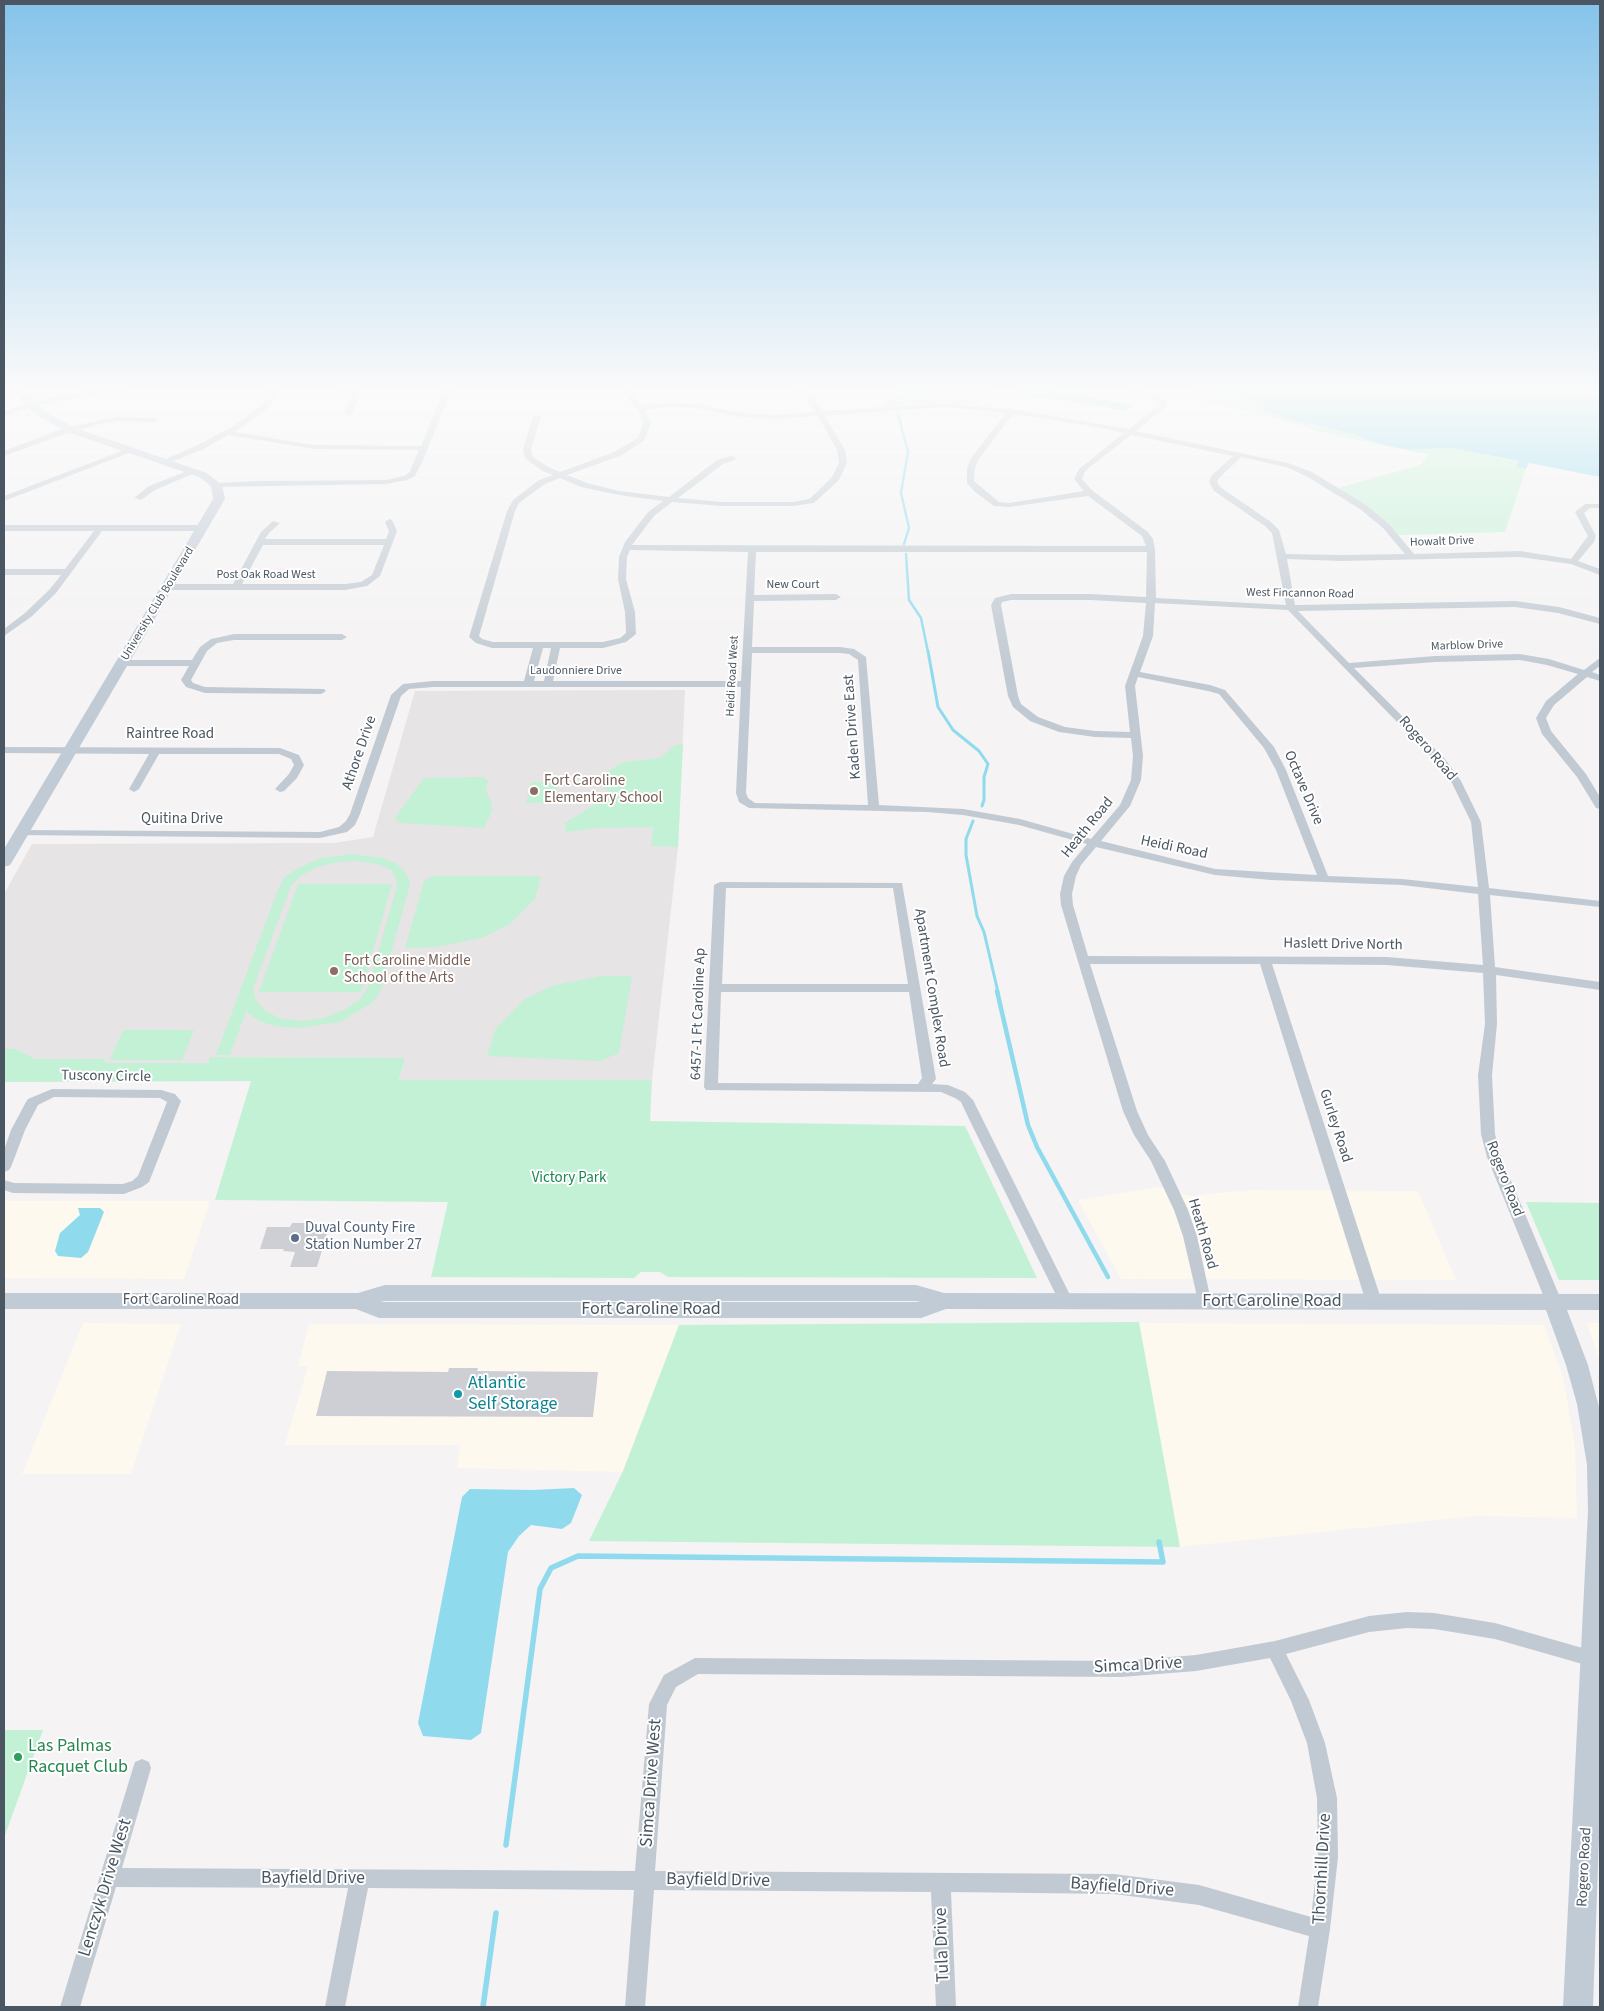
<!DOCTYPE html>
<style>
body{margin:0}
#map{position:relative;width:1604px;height:2011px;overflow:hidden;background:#f5f3f3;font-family:"Source Sans 3",sans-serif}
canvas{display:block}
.frame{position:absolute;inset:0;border:5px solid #4a5661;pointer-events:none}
</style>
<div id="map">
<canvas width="1604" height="2011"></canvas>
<div class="frame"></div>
</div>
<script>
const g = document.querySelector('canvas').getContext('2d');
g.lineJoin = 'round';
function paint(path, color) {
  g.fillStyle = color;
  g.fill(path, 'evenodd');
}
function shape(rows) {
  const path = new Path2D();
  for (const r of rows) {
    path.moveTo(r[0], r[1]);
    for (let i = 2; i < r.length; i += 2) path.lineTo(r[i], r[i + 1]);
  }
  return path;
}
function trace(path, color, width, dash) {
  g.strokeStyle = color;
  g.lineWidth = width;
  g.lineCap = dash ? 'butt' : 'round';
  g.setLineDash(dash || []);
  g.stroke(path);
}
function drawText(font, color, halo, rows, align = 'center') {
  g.font = font + ' "Source Sans 3",sans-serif';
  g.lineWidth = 4;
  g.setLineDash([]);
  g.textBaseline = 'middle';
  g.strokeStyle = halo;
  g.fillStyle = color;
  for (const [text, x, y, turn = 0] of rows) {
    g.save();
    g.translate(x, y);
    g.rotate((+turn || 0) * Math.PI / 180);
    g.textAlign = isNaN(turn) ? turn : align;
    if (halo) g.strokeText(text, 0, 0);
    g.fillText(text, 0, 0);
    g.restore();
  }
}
const commercial = shape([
 [1158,1187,1190,1196,1250,1190,1418,1191,1456,1280,1121,1279,1078,1200],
 [4,1201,210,1201,184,1279,4,1278],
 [83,1323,181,1324,131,1474,22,1474],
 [1139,1323,1544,1325,1563,1377,1575,1445,1577,1518,1475,1516,1180,1547],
 [1587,1323,1600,1323,1600,1363],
 [309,1324,679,1325,623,1472,457,1468,460,1445,285,1445,308,1366,298,1366]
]);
const education = shape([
 [685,690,678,847,652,1080,399,1080,405,1058,211,1057,208,1063,106,1063,103,1059,36,1059,15,1049,4,1049,4,894,32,844,334,843,373,837,415,691]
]);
const green = shape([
 [902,390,988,390,975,405,946,402,884,406,885,400],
 [1191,390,1215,390,1253,402,1266,411,1291,419,1352,434,1384,445,1409,450,1450,448,1520,462,1517,467,1526,469,1505,532,1398,535,1381,517,1338,488,1420,465,1429,455,1316,431,1305,426,1204,401],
 [683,744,678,847,651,846,653,827,596,828,566,832,565,823,613,793,603,788,601,775,624,762,660,758,675,745],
 [483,777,488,781,486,792,491,800,492,811,484,828,400,823,395,818,424,778],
 [531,782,558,782,554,803,526,803],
 [351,854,383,858,397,864,407,874,410,884,384,979,381,990,373,1002,340,1022,298,1028,274,1026,257,1020,246,1011,230,1055,216,1055,279,887,284,878,298,868,318,859],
 [359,861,377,864,391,870,396,878,397,886,368,987,361,998,346,1009,324,1018,304,1021,282,1019,265,1011,255,999,253,989,291,886,300,876,317,867,338,862],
 [432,876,541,876,535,899,510,924,484,937,437,947,405,948,424,881],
 [298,884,392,884,361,992,259,992],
 [600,976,632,976,619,1053,600,1061,487,1056,496,1028,525,999,552,986],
 [123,1030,194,1030,182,1060,110,1060],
 [4,1049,15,1049,36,1059,103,1059,106,1063,208,1063,210,1057,405,1058,399,1080,652,1080,650,1121,965,1126,1037,1278,668,1277,660,1272,641,1272,634,1278,431,1277,448,1202,215,1200,251,1081,4,1082],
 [1526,1202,1600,1203,1600,1280,1559,1280],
 [1139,1322,1180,1547,589,1541,623,1471,679,1325],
 [4,1730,43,1730,4,1838]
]);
const water = shape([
 [1022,390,1044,390,1085,396,1132,405,1125,411,1083,403,1034,397,1021,392],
 [1215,390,1600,390,1600,477,1529,463,1526,469,1516,467,1519,461,1450,448,1409,450,1384,445,1352,434,1291,419,1266,411,1253,402],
 [78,1208,100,1208,104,1212,88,1252,81,1258,58,1256,55,1251,60,1233,80,1215],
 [574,1488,582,1495,571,1523,562,1529,531,1525,519,1536,508,1552,481,1733,471,1740,423,1736,418,1723,462,1497,470,1489,532,1490]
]);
const streamFar3 = shape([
 [890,405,892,400,926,390],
 [898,414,908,452,901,493,909,528,904,544],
 [906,554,909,600,921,618,928,652]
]);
const streamFar2 = shape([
 [928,651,938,707,953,730,979,751,988,764,984,777,984,800,982,806],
 [973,821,966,839,966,855,977,916,984,932,998,992]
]);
const streamFar1 = shape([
 [997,991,1028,1125,1037,1147,1108,1277]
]);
const stream = shape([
 [506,1845,540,1589,551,1568,578,1556,1163,1562,1159,1542],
 [483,2007,496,1913]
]);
const building = shape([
 [292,1223,330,1223,317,1267,290,1267,295,1252,283,1251,284,1249,260,1249,267,1227,290,1227],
 [449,1368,478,1368,477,1371,598,1372,593,1417,316,1416,327,1371,448,1372]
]);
const street = shape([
 [124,390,38,405,4,416,4,412,36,401,86,391,124,390],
 [272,390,280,390,269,407,235,432,314,445,421,446,444,390,452,390,423,460,415,476,407,480,386,484,216,487,212,485,216,483,259,481,386,480,404,476,409,473,419,450,314,449,228,435,204,449,166,464,159,462,198,445,235,425,263,403,272,390],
 [341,390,355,390,359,397,351,416,344,414,351,397,349,394,341,390],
 [625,390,633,390,636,399,643,406,667,403,695,404,742,413,774,415,815,412,806,398,795,390,804,390,812,394,823,411,945,403,1011,409,1129,429,1159,405,1159,403,1154,400,1126,390,1138,390,1160,396,1166,400,1167,406,1136,431,1288,463,1312,472,1366,505,1389,524,1414,554,1520,551,1571,559,1588,536,1575,512,1585,504,1600,504,1600,508,1590,508,1584,513,1596,536,1594,542,1578,561,1600,569,1600,575,1571,564,1520,557,1342,561,1287,559,1295,605,1515,601,1559,607,1600,618,1600,624,1558,613,1515,607,1298,611,1349,663,1435,656,1520,654,1549,659,1584,670,1600,658,1600,666,1592,672,1600,675,1600,681,1587,677,1554,705,1546,718,1551,731,1586,774,1600,797,1600,809,1596,808,1577,777,1542,734,1536,718,1546,701,1578,674,1547,665,1520,660,1435,662,1354,668,1445,759,1461,781,1481,822,1489,888,1600,901,1600,907,1490,895,1495,967,1600,982,1600,990,1496,975,1497,1024,1492,1075,1495,1134,1501,1157,1562,1302,1559,1306,1554,1307,1549,1306,1546,1302,1487,1157,1481,1134,1478,1075,1485,1024,1483,973,1387,965,1272,964,1382,1302,1379,1306,1374,1307,1369,1306,1366,1302,1260,964,1090,964,1137,1111,1148,1135,1165,1161,1188,1210,1197,1236,1211,1301,1209,1305,1204,1306,1199,1305,1183,1236,1174,1210,1151,1161,1134,1135,1123,1111,1061,905,1060,894,1064,876,1072,862,1087,844,1019,825,963,815,927,812,749,808,739,802,736,793,741,687,433,687,409,689,401,696,360,814,355,825,347,832,320,838,17,835,15,833,21,830,320,832,339,827,346,821,350,814,391,695,403,684,433,681,524,681,533,648,492,648,476,643,469,637,507,511,513,500,539,480,553,475,542,471,525,458,523,450,533,416,537,414,541,416,531,450,533,457,548,467,560,472,614,452,638,438,643,423,638,409,629,400,625,390],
 [667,407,695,408,742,417,774,419,818,416,837,450,839,463,832,477,816,493,809,499,793,502,722,502,678,498,723,464,735,460,736,458,732,456,717,460,669,497,619,491,587,483,567,475,620,456,644,441,651,423,645,410,667,407],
 [945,407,1006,413,971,458,967,468,967,483,975,492,994,506,1009,507,1088,496,1142,536,1146,546,632,545,654,516,672,502,722,506,793,506,814,503,839,480,847,463,845,450,825,416,945,407],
 [1013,414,1087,425,1124,433,1079,469,1074,479,1084,491,1009,503,999,502,974,481,975,468,978,460,1013,414],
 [1131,435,1233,456,1212,475,1209,482,1214,491,1265,526,1272,533,1286,605,1156,598,1155,549,1153,539,1148,532,1093,491,1082,479,1086,470,1131,435],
 [1241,457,1286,467,1306,476,1360,509,1383,528,1405,554,1342,555,1286,554,1279,530,1271,522,1220,487,1217,482,1219,478,1241,457],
 [560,478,581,487,619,495,663,501,648,512,625,542,619,557,618,579,625,612,626,633,620,638,603,642,493,642,482,639,479,636,515,511,519,503,545,484,560,478],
 [630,550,748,552,741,681,553,681,560,648,603,648,626,642,636,634,635,612,626,579,627,557,630,550],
 [756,552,1147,552,1146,597,1090,594,1011,594,995,598,991,605,1008,696,1013,707,1030,721,1059,732,1095,737,1131,738,1133,756,1131,780,1120,805,1091,839,1020,819,963,809,879,805,866,657,854,649,840,647,752,647,754,601,836,600,841,597,836,594,754,595,756,552],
 [1011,600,1090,600,1146,603,1143,636,1125,686,1130,732,1095,731,1065,727,1038,717,1021,704,1018,696,1001,605,1002,602,1011,600],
 [1155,603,1288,610,1437,763,1451,781,1471,822,1478,887,1402,879,1328,876,1286,770,1274,747,1225,690,1210,685,1140,672,1153,636,1155,603],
 [543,648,551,648,544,681,534,681,543,648],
 [752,653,840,653,849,654,858,660,868,805,755,803,748,798,746,793,752,653],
 [1138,677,1208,691,1219,694,1264,748,1276,770,1317,875,1215,869,1101,841,1130,806,1141,780,1143,756,1135,686,1138,677],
 [1096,847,1215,875,1271,880,1402,885,1478,894,1483,965,1387,957,1088,956,1073,905,1072,894,1076,876,1081,865,1096,847],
 [119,417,155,418,159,420,155,422,119,421,96,425,62,435,4,456,4,451,56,431,95,421,119,417],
 [127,449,134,451,4,501,4,496,127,449],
 [190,470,197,472,155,490,141,500,134,498,149,486,190,470],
 [389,519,392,520,397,531,380,576,367,586,345,590,167,590,163,587,167,584,233,584,261,532,273,521,280,523,269,533,265,539,386,539,389,531,385,522,389,519],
 [263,545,384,545,372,575,361,582,345,584,242,584,263,545],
 [4,525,203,525,207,528,203,531,102,531,56,593,31,617,4,636,4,629,25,613,50,589,61,575,4,575,4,569,65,569,94,531,4,531,4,525],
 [234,634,342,634,347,637,342,640,234,640,217,643,207,651,191,680,193,683,205,687,324,689,326,691,321,694,205,693,186,687,181,680,189,666,122,666,117,663,122,660,192,660,200,647,211,639,234,634],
 [4,747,280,748,299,755,304,765,297,778,284,791,280,792,275,789,289,774,294,765,291,759,279,754,159,754,139,789,134,792,129,789,149,754,4,753,4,747],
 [720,882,902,883,936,1079,932,1084,948,1085,965,1092,973,1100,1073,1301,1071,1305,1066,1306,1061,1305,1059,1301,969,1119,961,1102,955,1098,941,1092,706,1090,704,1087,714,885,720,882],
 [726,888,893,888,908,984,722,984,726,888],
 [721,992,909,992,922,1078,918,1084,718,1083,721,992],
 [52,1089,161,1090,175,1094,181,1101,149,1182,142,1187,124,1194,13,1193,4,1190,4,1180,14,1183,123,1184,132,1181,138,1176,167,1102,160,1098,54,1097,38,1105,25,1130,11,1167,9,1170,4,1172,4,1150,11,1130,26,1102,28,1099,52,1089],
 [1407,1612,1434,1613,1495,1623,1600,1653,1600,1669,1495,1639,1434,1629,1407,1628,1369,1632,1286,1654,1309,1700,1325,1743,1337,1798,1338,1857,1330,1929,1318,2007,1298,2007,1309,1936,1199,1905,1114,1894,951,1892,956,2007,936,2007,931,1892,654,1890,645,2007,625,2007,634,1890,368,1888,345,2007,325,2007,348,1888,116,1887,80,2007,60,2007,133,1768,135,1762,142,1759,149,1762,151,1768,122,1868,635,1871,649,1704,664,1675,695,1658,1121,1661,1196,1655,1275,1641,1369,1616,1407,1612],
 [1270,1658,1291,1701,1307,1743,1317,1798,1318,1857,1311,1917,1199,1885,1114,1874,655,1871,667,1705,676,1687,698,1674,1121,1677,1196,1671,1270,1658]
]);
const secondary = shape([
 [11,390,22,390,43,410,75,428,207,473,222,485,225,499,12,862,10,865,4,867,4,849,213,499,211,486,199,477,67,432,35,414,11,390],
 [385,1285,916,1285,944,1293,1600,1294,1600,1310,1567,1310,1588,1365,1600,1411,1600,1810,1593,2007,1563,2007,1588,1511,1587,1465,1577,1404,1566,1365,1546,1310,946,1309,921,1318,379,1318,356,1309,4,1309,4,1293,358,1293,385,1285],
 [385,1301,916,1301,921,1302,380,1302,385,1301]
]);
const markers = [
 [534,791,5,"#8d6e63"],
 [334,971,5,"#8d6e63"],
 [295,1238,5,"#5c6f8a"],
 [458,1394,5,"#0f9aa8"],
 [18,1757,5,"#2e9e5b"]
];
const farStreetnames = [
 ["Howalt Drive",1442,542,-2],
 ["Post Oak Road West",266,575],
 ["New Court",793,585],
 ["West Fincannon Road",1300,594,1],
 ["University Club Boulevard",158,604,-59],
 ["Marblow Drive",1467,646,-2],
 ["Laudonniere Drive",576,671],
 ["Heidi Road West",733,676,-87]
];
const streetNames = [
 ["Kaden Drive East",853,727,-94],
 ["Raintree Road",170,735],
 ["Rogero Road",1427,749,49],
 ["Athore Drive",360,753,-71],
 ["Octave Drive",1303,788,67],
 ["Quitina Drive",182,820],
 ["Heath Road",1088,828,-51],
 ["Heidi Road",1174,848,12],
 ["Haslett Drive North",1343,945,1],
 ["Apartment Complex Road",931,988,81],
 ["6457-1 Ft Caroline Ap",699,1014,-88],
 ["Tuscony Circle",106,1077,1],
 ["Gurley Road",1335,1126,72],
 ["Rogero Road",1504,1179,69],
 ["Heath Road",1202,1234,74],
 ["Fort Caroline Road",181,1301],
 ["Rogero Road",1585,1867,-87]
];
const educationNames = [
 ["Fort Caroline",544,782],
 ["Elementary School",544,799],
 ["Fort Caroline Middle",344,962],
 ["School of the Arts",344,979]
];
const parkNames = [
 ["Victory Park",569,1179]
];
const serviceNames = [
 ["Duval County Fire",305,1229],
 ["Station Number 27",305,1246]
];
const nearStreetnames = [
 ["Fort Caroline Road",1272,1302],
 ["Fort Caroline Road",651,1310],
 ["Simca Drive",1138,1666,-3],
 ["Simca Drive West",652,1783,-86],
 ["Thornhill Drive",1323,1869,-87],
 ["Bayfield Drive",313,1879],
 ["Bayfield Drive",718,1881,1],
 ["Lenczyk Drive West",106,1888,-73],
 ["Bayfield Drive",1122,1888,4],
 ["Tula Drive",943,1945,-92]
];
const nearCulturenames = [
 ["Atlantic",468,1384],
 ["Self Storage",468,1405]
];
const nearLeisurenames = [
 ["Las Palmas",28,1747],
 ["Racquet Club",28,1768]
];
paint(commercial, '#fdf9ef');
paint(education, '#e6e4e5');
paint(green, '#c3f1d5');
paint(water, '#90daee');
trace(streamFar3, '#90daee', 2.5);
trace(streamFar2, '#90daee', 3);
trace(streamFar1, '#90daee', 4.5);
trace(stream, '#90daee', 5.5);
paint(building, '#cdcfd5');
paint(street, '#c1cad2');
paint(secondary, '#c1cbd6');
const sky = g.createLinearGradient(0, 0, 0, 672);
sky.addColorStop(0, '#85c3ea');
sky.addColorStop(0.58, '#fafafa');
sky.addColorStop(1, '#fafafa00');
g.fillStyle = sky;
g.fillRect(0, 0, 1604, 672);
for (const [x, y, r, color] of markers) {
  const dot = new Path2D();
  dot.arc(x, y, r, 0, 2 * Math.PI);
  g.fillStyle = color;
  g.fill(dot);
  trace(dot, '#fff', 2);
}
drawText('12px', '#4a5661', '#fff', farStreetnames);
drawText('15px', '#4a5661', '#fff', streetNames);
drawText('15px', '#785e54', '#fff', educationNames, 'left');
drawText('15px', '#17864f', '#fff', parkNames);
drawText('15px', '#4e5e75', '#fff', serviceNames, 'left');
drawText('18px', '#4a5661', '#fff', nearStreetnames);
drawText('18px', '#0d838f', '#fff', nearCulturenames, 'left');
drawText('18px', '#27864d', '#fff', nearLeisurenames, 'left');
</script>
